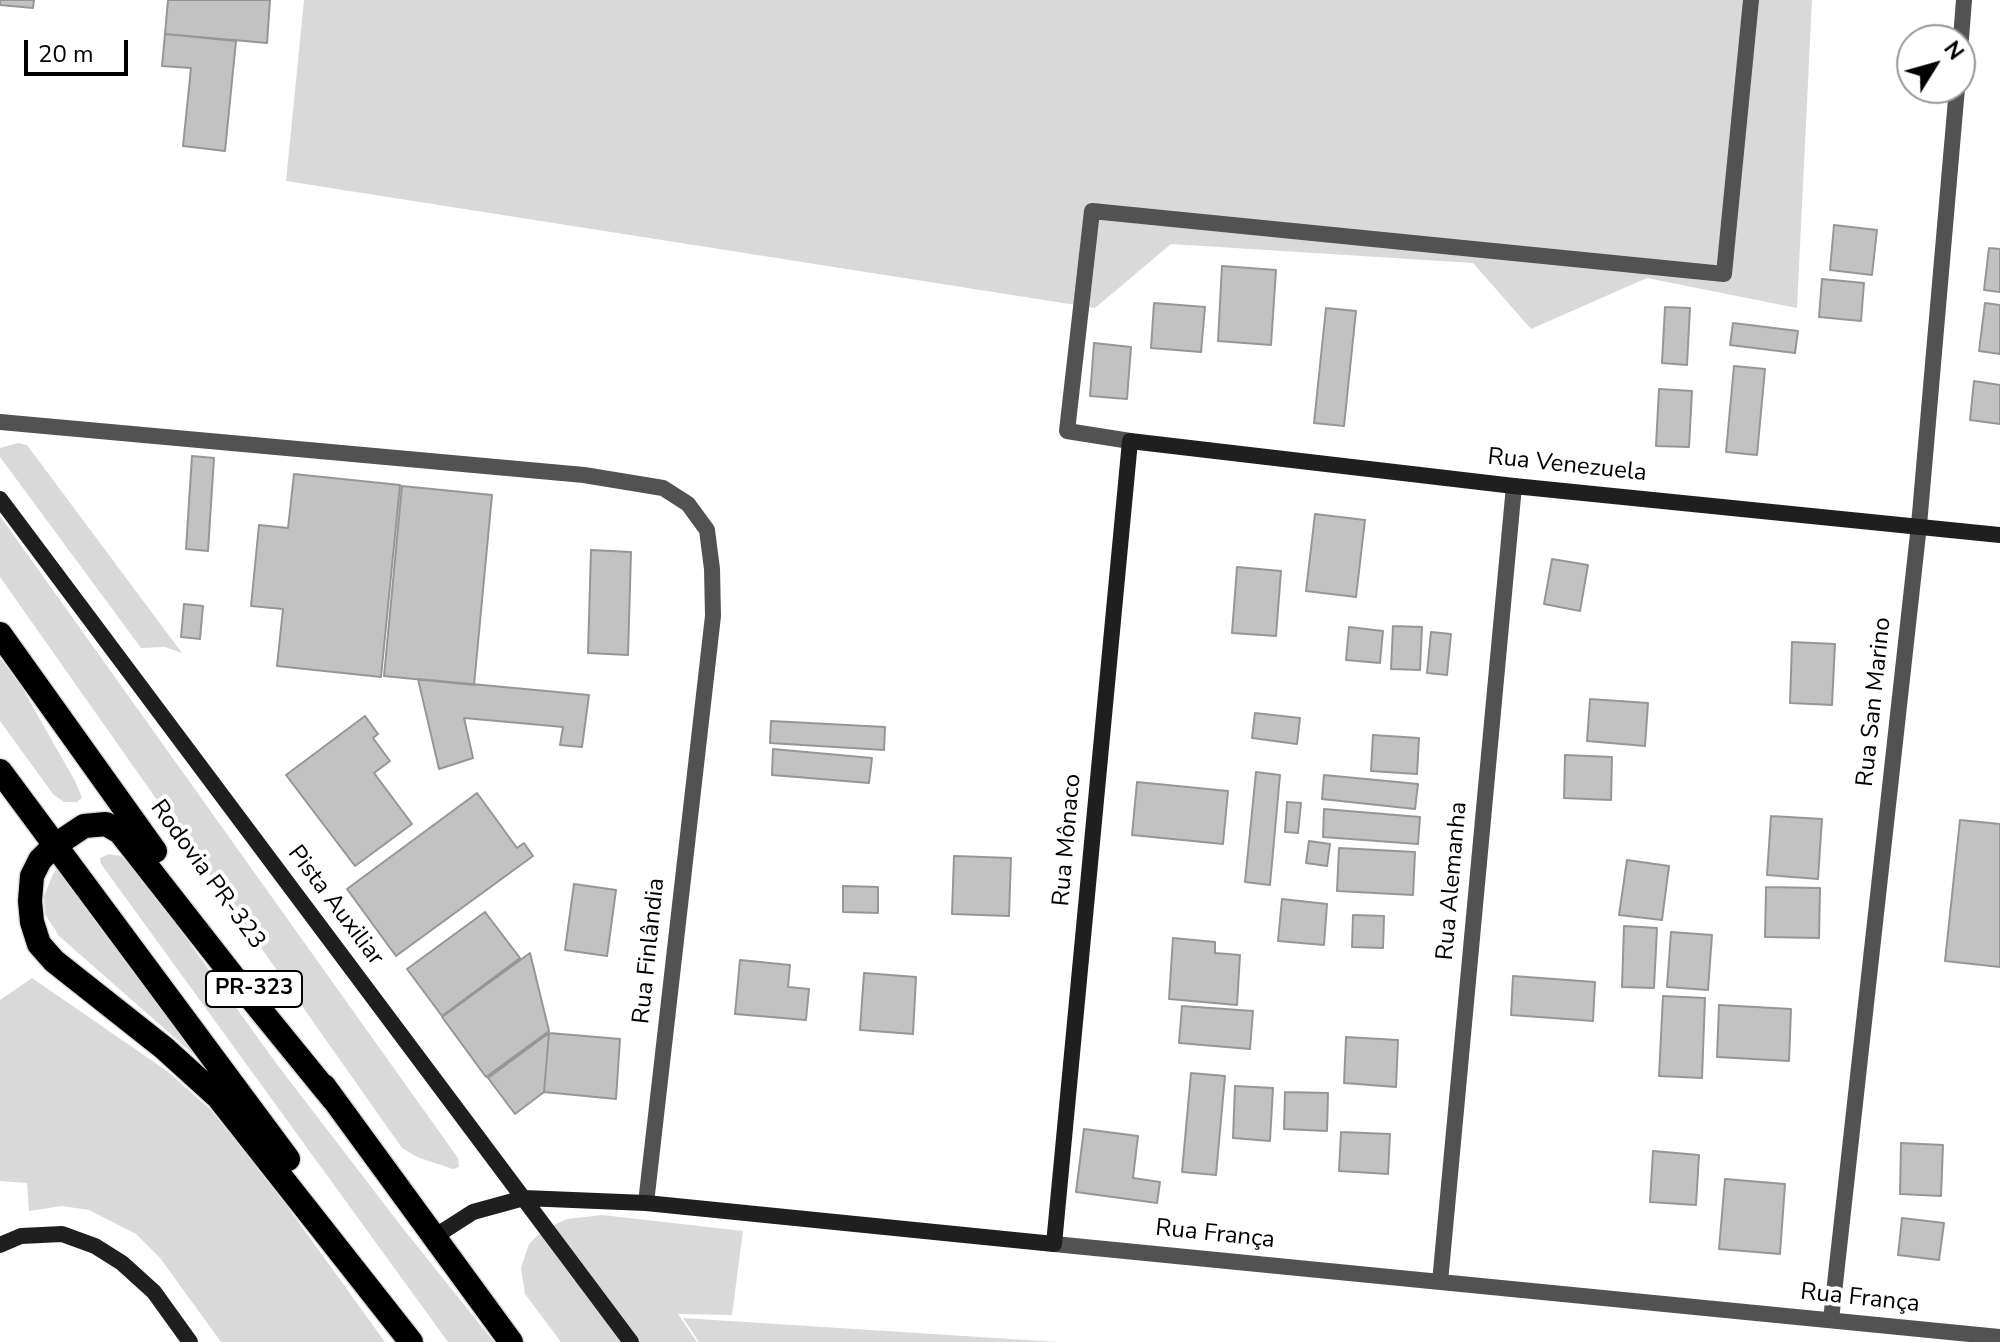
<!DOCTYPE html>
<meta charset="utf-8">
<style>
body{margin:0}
#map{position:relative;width:2000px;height:1342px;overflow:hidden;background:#fff;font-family:"Nunito Sans",sans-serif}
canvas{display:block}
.north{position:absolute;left:1896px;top:24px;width:80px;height:80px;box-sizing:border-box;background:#fff;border:2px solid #999;border-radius:50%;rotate:53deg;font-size:22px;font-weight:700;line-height:32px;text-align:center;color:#000}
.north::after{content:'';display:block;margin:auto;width:28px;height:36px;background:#000;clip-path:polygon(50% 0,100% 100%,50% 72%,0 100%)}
.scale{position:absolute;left:24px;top:40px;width:104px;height:36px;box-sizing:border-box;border:4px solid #000;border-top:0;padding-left:10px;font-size:24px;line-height:28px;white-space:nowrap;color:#000;-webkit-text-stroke:6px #fff;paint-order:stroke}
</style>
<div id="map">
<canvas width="2000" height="1342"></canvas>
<div class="north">N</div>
<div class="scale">20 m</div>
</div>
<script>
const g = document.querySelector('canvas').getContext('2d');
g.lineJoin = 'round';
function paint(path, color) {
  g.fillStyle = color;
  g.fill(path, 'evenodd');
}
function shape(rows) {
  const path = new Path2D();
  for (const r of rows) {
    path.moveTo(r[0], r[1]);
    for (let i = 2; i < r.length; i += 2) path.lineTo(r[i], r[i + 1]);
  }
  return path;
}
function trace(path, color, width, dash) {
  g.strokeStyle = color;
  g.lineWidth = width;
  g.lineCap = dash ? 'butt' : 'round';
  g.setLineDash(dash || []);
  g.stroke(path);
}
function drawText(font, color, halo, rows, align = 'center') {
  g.font = font + ' "Nunito Sans",sans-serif';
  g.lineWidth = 8;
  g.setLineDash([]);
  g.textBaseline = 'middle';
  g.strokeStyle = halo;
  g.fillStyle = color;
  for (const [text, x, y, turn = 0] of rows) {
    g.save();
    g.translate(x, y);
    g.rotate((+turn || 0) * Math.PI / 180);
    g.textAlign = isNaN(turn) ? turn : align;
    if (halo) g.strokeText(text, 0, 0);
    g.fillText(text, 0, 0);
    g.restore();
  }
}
const green = shape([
 [304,0,1812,0,1797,308,1647,278,1531,329,1473,263,1171,244,1095,308,286,181],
 [18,443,27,445,182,653,165,647,141,648,0,457,0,448],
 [0,516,458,1158,459,1167,453,1169,417,1157,402,1148,0,577],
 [0,658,21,686,75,781,82,798,77,802,64,802,53,794,0,721],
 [109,854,121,856,137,870,276,1063,401,1226,494,1342,448,1342,101,864,100,858],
 [61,865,208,1067,59,936,45,914,44,896,53,874],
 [32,978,167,1071,211,1110,286,1205,385,1342,221,1342,160,1258,136,1234,89,1210,62,1206,29,1211,27,1183,0,1181,0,1000],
 [602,1215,743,1231,732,1315,678,1314,697,1342,561,1342,525,1294,521,1268,529,1244,543,1230,567,1219],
 [683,1318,1058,1342,699,1342]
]);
const building = shape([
 [0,0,34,0,33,8,0,5,0,0],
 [168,0,270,0,267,43,165,34,168,0],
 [165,34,236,41,225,151,183,146,191,68,162,66,165,34],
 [1834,225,1877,230,1872,275,1830,270,1834,225],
 [1989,248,2000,249,2000,292,1984,290,1989,248],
 [1222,266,1276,270,1271,345,1218,341,1222,266],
 [1822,279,1864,283,1861,321,1819,317,1822,279],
 [1154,303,1205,307,1201,352,1151,348,1154,303],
 [1985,303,2000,305,2000,354,1979,351,1985,303],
 [1665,307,1690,308,1687,365,1662,363,1665,307],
 [1326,308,1356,311,1344,426,1314,423,1326,308],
 [1733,323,1798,331,1795,353,1730,345,1733,323],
 [1094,343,1131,347,1127,399,1090,396,1094,343],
 [1734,366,1765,369,1757,455,1726,452,1734,366],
 [1974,381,2000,385,2000,424,1970,420,1974,381],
 [1659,389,1692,391,1689,447,1656,446,1659,389],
 [192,456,214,458,208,551,186,549,192,456],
 [294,474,400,485,381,677,277,666,283,609,251,606,259,525,288,528,294,474],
 [402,486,492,495,474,685,384,676,402,486],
 [1315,514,1365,520,1356,597,1306,591,1315,514],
 [591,550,631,552,628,655,588,653,591,550],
 [1552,559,1588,565,1580,611,1544,604,1552,559],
 [1237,567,1281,571,1276,636,1232,633,1237,567],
 [184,604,203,606,200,639,181,637,184,604],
 [1393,626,1422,627,1420,670,1391,669,1393,626],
 [1349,627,1383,631,1380,663,1346,660,1349,627],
 [1431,632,1451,634,1447,675,1427,673,1431,632],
 [1792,642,1835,644,1832,705,1790,703,1792,642],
 [418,679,589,695,582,747,560,745,563,727,464,718,473,758,439,769,418,679],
 [1590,699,1648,703,1645,746,1587,741,1590,699],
 [1255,713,1300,718,1297,744,1252,738,1255,713],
 [365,716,378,734,373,738,390,761,374,773,412,824,355,866,286,775,365,716],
 [771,721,885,727,884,750,770,743,771,721],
 [1373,735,1419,738,1417,774,1371,771,1373,735],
 [773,749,872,758,869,783,772,775,773,749],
 [1565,755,1612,757,1611,800,1564,798,1565,755],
 [1256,772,1280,775,1270,885,1245,882,1256,772],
 [1324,775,1418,784,1415,809,1322,799,1324,775],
 [1137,782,1228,791,1223,844,1132,835,1137,782],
 [477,793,517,848,524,843,533,856,396,956,347,889,477,793],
 [1287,802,1301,803,1298,833,1285,832,1287,802],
 [1324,809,1420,817,1418,844,1323,837,1324,809],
 [1771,816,1822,819,1818,879,1767,875,1771,816],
 [1960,820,2000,824,2000,967,1945,961,1960,820],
 [1309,841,1330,844,1327,866,1306,863,1309,841],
 [1339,848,1415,852,1413,895,1337,891,1339,848],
 [954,856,1011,858,1009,916,952,914,954,856],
 [1627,860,1669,866,1662,920,1619,915,1627,860],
 [574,884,616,890,607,956,565,950,574,884],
 [843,886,878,887,878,913,843,912,843,886],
 [1766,887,1820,888,1819,938,1765,937,1766,887],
 [1282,899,1327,904,1324,945,1278,941,1282,899],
 [485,912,520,958,442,1016,407,969,485,912],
 [1353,915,1384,916,1383,948,1352,947,1353,915],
 [1624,926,1657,928,1654,988,1622,987,1624,926],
 [1671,932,1712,935,1708,990,1667,987,1671,932],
 [1173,938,1215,942,1215,953,1240,955,1237,1005,1169,999,1173,938],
 [530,953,549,1031,486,1077,442,1017,530,953],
 [740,960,790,965,788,987,809,989,806,1020,735,1014,740,960],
 [864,973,916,977,913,1034,860,1030,864,973],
 [1513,976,1595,982,1593,1021,1511,1015,1513,976],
 [1663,996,1705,998,1702,1078,1659,1076,1663,996],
 [1719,1005,1791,1009,1789,1061,1717,1057,1719,1005],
 [1182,1006,1253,1011,1250,1049,1179,1043,1182,1006],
 [549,1033,544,1092,515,1114,488,1078,549,1033],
 [549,1033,620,1039,616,1099,544,1092,549,1033],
 [1346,1037,1398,1040,1396,1087,1344,1083,1346,1037],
 [1191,1073,1225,1076,1216,1175,1182,1172,1191,1073],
 [1235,1086,1273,1088,1270,1141,1233,1138,1235,1086],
 [1285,1092,1328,1093,1327,1131,1284,1129,1285,1092],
 [1084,1129,1138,1136,1133,1178,1160,1182,1157,1203,1076,1192,1084,1129],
 [1341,1132,1390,1134,1388,1174,1339,1171,1341,1132],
 [1901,1143,1943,1145,1941,1196,1900,1194,1901,1143],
 [1653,1151,1699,1155,1696,1205,1650,1202,1653,1151],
 [1725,1179,1785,1184,1780,1254,1719,1249,1725,1179],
 [1902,1218,1944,1223,1939,1260,1898,1255,1902,1218]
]);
const street = shape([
 [1960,51,1964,0],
 [0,422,584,475,663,488,688,504,707,530,712,569,713,616,646,1203],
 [1130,441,1067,431,1092,211,1724,274,1751,0],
 [1054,1244,2000,1337],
 [1440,1282,1514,486],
 [1831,1320,1919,525,1957,88]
]);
const secondary = shape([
 [0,499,631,1342],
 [434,1237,473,1212,524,1198,646,1203,1054,1244,1130,441,1514,486,2000,535],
 [0,1245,21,1236,62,1234,95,1246,122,1263,154,1292,190,1342]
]);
const highway = shape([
 [0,634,155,851],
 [0,771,288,1159],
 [324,1086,511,1342],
 [333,1099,232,975,120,832,106,824,84,826,54,846,40,860,32,876,30,901,32,922,39,944,54,961,164,1048,218,1097,411,1342]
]);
const shields = [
 [254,989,96]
];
const shieldNames = [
 ["PR-323",254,989]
];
const streetNames = [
 ["Rua Venezuela",1567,466,6],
 ["Rua San Marino",1875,702,-84],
 ["Rua Mônaco",1068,840,-85],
 ["Rodovia PR-323",207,875,54],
 ["Rua Alemanha",1453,881,-85],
 ["Pista Auxiliar",335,906,53],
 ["Rua Finlândia",650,951,-84],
 ["Rua França",1215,1235,6],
 ["Rua França",1860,1299,6]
];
paint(green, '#d9d9d9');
paint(building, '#c2c2c2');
trace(building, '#969696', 2);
trace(highway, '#dbdbdb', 27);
trace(street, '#525252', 16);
trace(secondary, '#1f1f1f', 16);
trace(highway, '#000', 24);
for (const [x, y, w] of shields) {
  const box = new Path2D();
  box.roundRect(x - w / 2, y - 18, w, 36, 6);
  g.fillStyle = '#fff';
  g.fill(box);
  trace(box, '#000', 2);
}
drawText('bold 22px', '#000', null, shieldNames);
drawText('24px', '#000', '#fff', streetNames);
</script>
